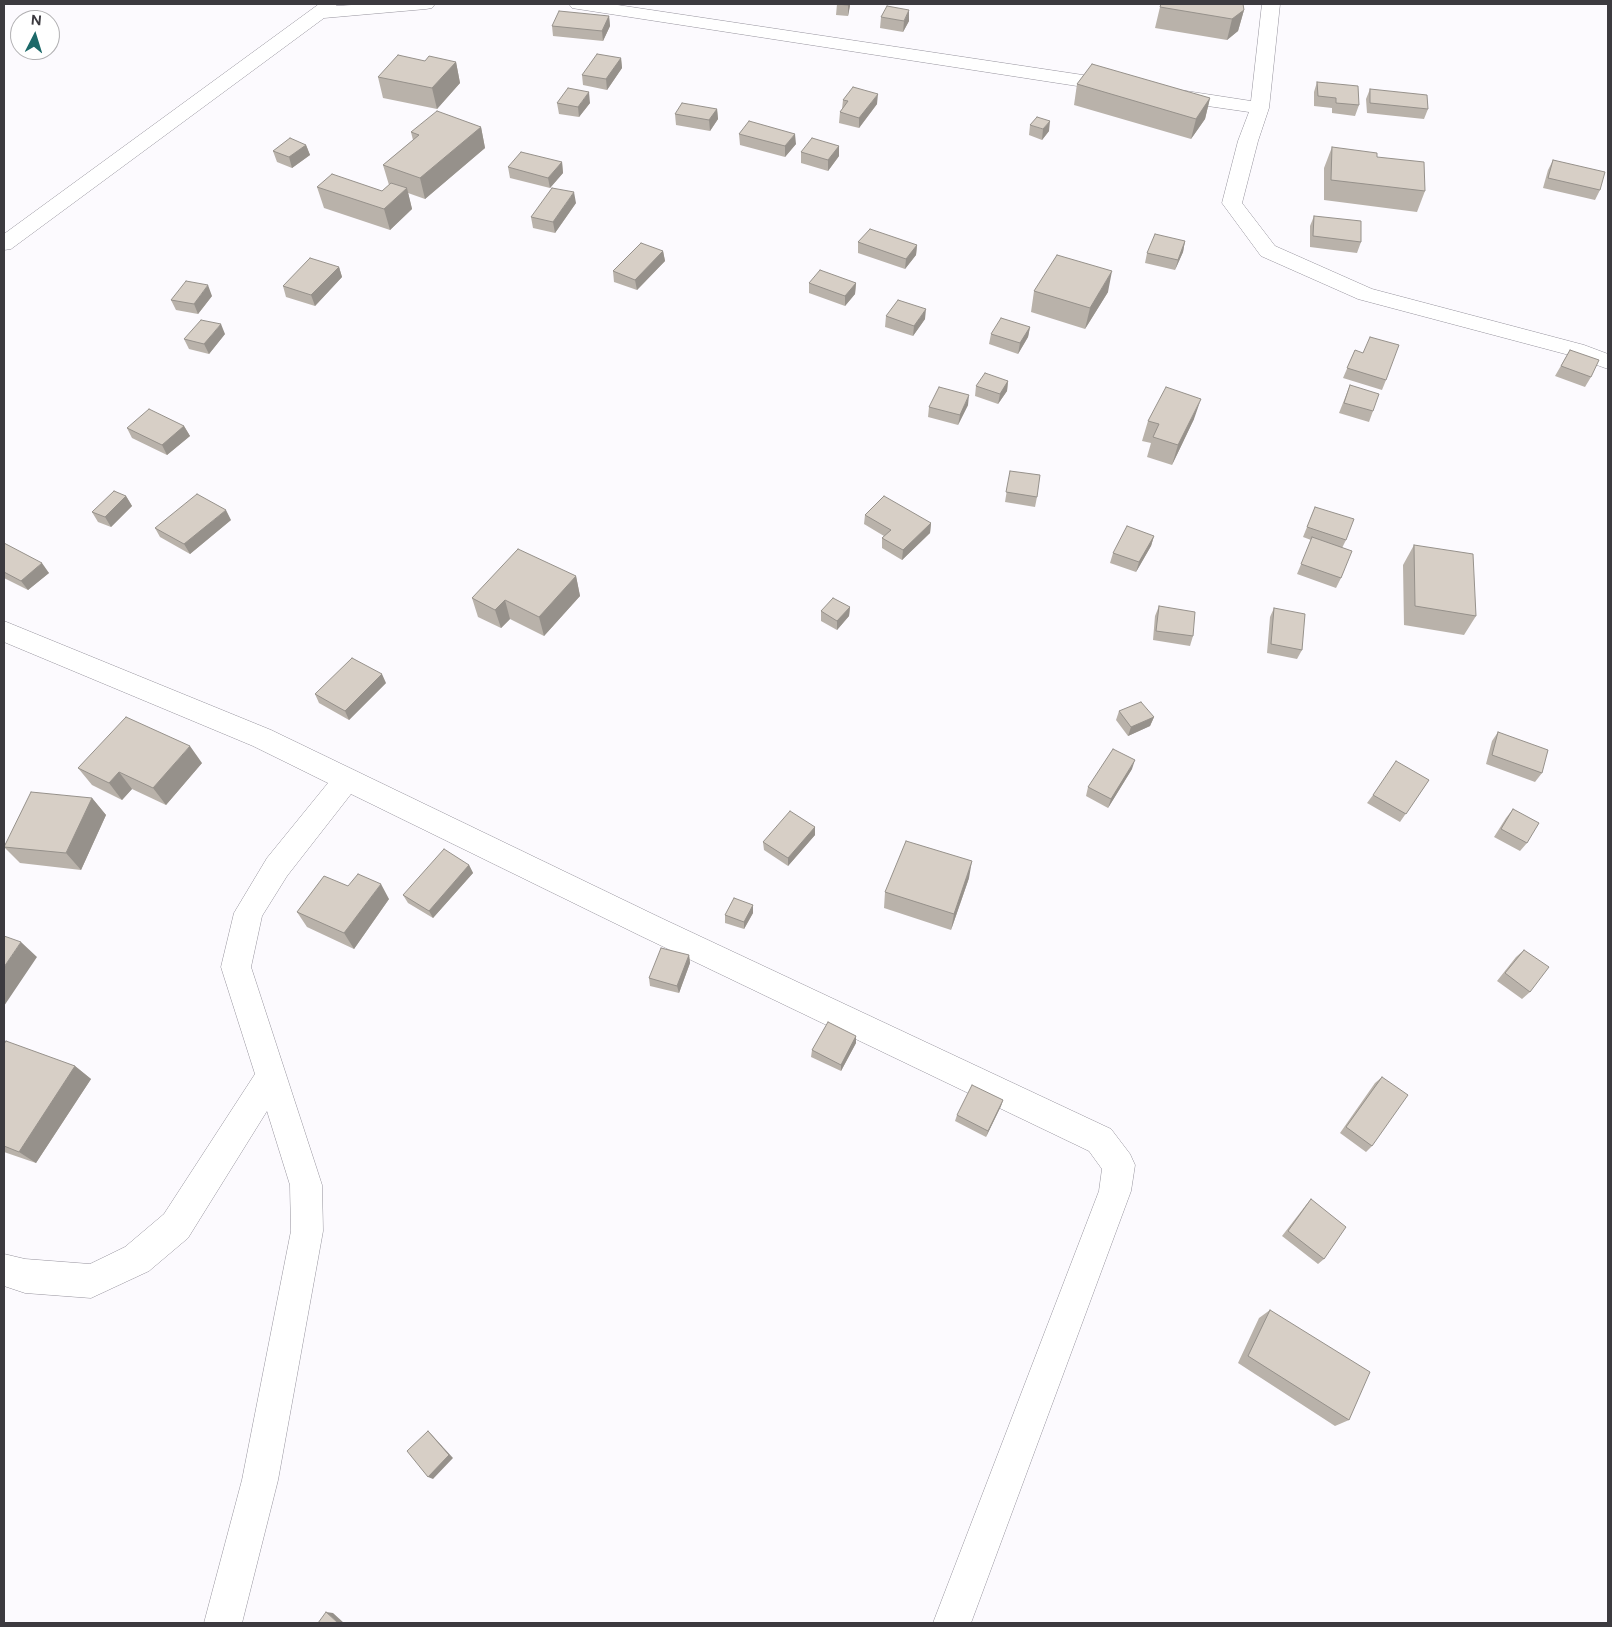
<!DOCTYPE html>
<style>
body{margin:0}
#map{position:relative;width:1612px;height:1627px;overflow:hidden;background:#fcfafe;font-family:Figtree,sans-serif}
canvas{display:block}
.frame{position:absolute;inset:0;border:5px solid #3c3a3f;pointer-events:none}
.north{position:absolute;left:10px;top:10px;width:50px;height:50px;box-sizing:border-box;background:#fff;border:1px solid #b1b0b2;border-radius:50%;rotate:5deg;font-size:14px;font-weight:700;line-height:20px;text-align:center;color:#3c3a3f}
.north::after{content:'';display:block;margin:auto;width:18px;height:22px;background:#1c6969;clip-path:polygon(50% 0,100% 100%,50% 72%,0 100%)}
</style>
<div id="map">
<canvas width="1612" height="1627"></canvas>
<div class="frame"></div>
<div class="north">N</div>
</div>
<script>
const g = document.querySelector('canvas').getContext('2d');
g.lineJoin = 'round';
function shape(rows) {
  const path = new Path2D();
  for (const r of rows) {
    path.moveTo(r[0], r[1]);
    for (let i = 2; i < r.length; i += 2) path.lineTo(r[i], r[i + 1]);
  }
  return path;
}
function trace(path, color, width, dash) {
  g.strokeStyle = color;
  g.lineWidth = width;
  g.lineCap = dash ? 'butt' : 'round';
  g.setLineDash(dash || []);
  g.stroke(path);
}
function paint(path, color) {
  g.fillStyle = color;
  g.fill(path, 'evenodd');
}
const street = shape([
 [319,4,338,4,336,6,367,4,435,4,432,8,426,9,324,18,11,249,4,250,4,234,319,4],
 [569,4,611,4,1116,80,1123,82,1125,86,1123,90,1116,92,578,9,572,8,569,4],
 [1262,4,1280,4,1269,108,1258,141,1242,203,1275,246,1372,289,1584,345,1608,354,1608,369,1569,355,1358,299,1261,256,1222,203,1238,141,1249,112,1173,101,1166,99,1164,95,1166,91,1173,89,1251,101,1262,4],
 [4,621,271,730,661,918,1111,1129,1130,1154,1135,1165,1131,1191,971,1623,933,1623,1099,1191,1102,1169,1089,1151,641,936,351,794,287,876,262,916,251,967,322,1185,323,1231,278,1480,242,1623,204,1623,242,1480,291,1231,290,1185,267,1111,188,1238,149,1271,91,1298,25,1293,4,1286,4,1254,25,1259,90,1264,125,1247,164,1214,255,1074,221,967,234,913,267,858,328,783,253,746,4,642,4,621]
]);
const wall = shape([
 [837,4,850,4,848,16,836,15],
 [1160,7,1244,10,1238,31,1227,40,1155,28],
 [609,16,610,26,603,41,553,36,552,26],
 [881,17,909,21,903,32,880,28],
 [621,58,622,68,607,90,583,85,582,75],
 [425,61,456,62,460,83,437,109,383,98,378,77],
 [1317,82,1359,105,1355,116,1332,113,1332,108,1314,106,1314,92],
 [1077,84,1210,98,1205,119,1191,139,1074,105],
 [1370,89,1428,109,1424,119,1367,113,1366,99],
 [843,100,877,104,859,128,839,123,840,112,842,109],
 [557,103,590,103,579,117,559,114],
 [717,109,718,119,710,131,676,125,675,114],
 [1030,125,1049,131,1042,140,1029,135],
 [481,127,485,148,425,199,408,193,412,209,390,230,324,208,317,187,382,191,389,185,383,165,413,140,411,132],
 [739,134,796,144,785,157,740,145],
 [306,145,310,155,292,168,277,162,273,151],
 [839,146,839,156,828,171,801,163,801,152],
 [1332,147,1425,191,1417,212,1324,200,1324,168],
 [1553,160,1600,190,1595,200,1543,188,1548,170],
 [562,162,563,173,550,188,510,178,508,167],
 [576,203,555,233,533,228,531,217],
 [1314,216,1361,242,1357,253,1310,247,1310,226],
 [1185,241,1183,252,1175,270,1145,263,1147,253],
 [858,242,917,245,916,255,905,269,858,253],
 [663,251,665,261,637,290,614,282,613,271],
 [339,267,342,277,315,306,286,297,283,286],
 [809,283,856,283,855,294,845,306,809,293],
 [1034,291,1108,292,1085,329,1031,312],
 [212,296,198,314,176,310,171,300],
 [886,316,925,319,913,336,885,327],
 [1030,327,1028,337,1018,354,989,344,991,334],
 [225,334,209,354,189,349,184,339],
 [1355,350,1386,380,1382,390,1343,378],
 [1570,350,1591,377,1585,387,1555,376],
 [1008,381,1007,391,998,404,975,396,976,386],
 [1350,385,1373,411,1369,422,1339,413],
 [968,405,958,425,928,417,929,407],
 [1194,419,1172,465,1147,457,1151,443,1142,441,1148,421],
 [184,426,190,436,167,455,132,438,127,428],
 [1010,471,1037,497,1035,507,1005,502],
 [126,496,132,506,111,527,98,522,92,512],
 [1315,507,1346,540,1342,548,1341,578,1336,588,1297,574,1311,540,1303,537],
 [865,515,931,523,930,533,902,560,882,548,882,538,884,536,864,524],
 [231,520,190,554,160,537,155,528],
 [1154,536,1151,546,1136,572,1110,563,1113,553],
 [4,543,49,573,28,590,4,578],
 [1414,545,1476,616,1464,635,1404,625,1403,565],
 [576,576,580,596,544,636,510,619,501,628,478,617,472,598],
 [1159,606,1193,636,1190,646,1153,640,1155,616],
 [850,607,849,616,837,630,821,621,821,611],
 [1274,608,1302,650,1297,659,1267,653,1270,617],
 [386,683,349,720,319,703,315,694],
 [1119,711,1154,717,1150,726,1128,736,1116,720],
 [1498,732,1542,773,1535,782,1486,764,1492,741],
 [202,763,166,805,132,789,122,800,92,785,78,768],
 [1132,769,1108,808,1086,796,1088,787],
 [1429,780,1400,822,1367,803,1373,795],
 [92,798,106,815,81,870,20,863,4,847],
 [1513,809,1527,843,1520,851,1494,837,1506,818],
 [815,827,815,835,788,866,764,850,763,842],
 [469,865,473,873,433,918,408,903,403,895],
 [969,878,951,930,884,908,885,892],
 [348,886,389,899,354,949,307,927,297,912],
 [753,905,753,913,744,929,725,923,725,915],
 [1524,950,1530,992,1522,999,1497,981,1516,957],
 [689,955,690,963,679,993,650,986,649,978],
 [856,1036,856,1043,841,1071,811,1057,812,1050],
 [4,1044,75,1066,91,1079,36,1163,4,1152],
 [1382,1077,1372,1146,1366,1152,1340,1133,1375,1083],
 [1003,1100,1001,1106,986,1137,955,1121,957,1115],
 [1311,1199,1324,1259,1318,1264,1282,1236,1306,1205],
 [1270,1310,1349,1420,1335,1426,1238,1363,1259,1318]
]);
const shadedWall = shape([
 [848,4,850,4,850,6,848,16],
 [909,10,909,21,903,32,904,21],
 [1244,10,1238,31,1227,40,1232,19],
 [609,16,610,26,603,41,602,31],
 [621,58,622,68,607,90,606,79],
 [456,62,460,83,437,109,432,88],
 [589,92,590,103,579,117,578,107],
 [878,94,877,104,859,128,859,118],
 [1210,98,1205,119,1191,139,1196,119],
 [717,109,718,119,710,131,709,120],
 [1050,121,1049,131,1042,140,1043,129],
 [481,127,485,148,425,199,420,178],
 [795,134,796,144,785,157,785,146],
 [306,145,310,155,292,168,289,157],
 [839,146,839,156,828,171,828,160],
 [562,162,563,173,550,188,548,178],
 [407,188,412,209,390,230,384,209],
 [574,192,576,203,555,233,553,222],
 [1185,241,1183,252,1175,270,1178,260],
 [917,245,916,255,905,269,906,259],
 [663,251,665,261,637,290,635,280],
 [339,267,342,277,315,306,311,295],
 [1112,271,1108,292,1085,329,1090,308],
 [856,283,855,294,845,306,845,296],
 [208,285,212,296,198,314,194,304],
 [926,309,925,319,913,336,914,326],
 [221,324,225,334,209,354,204,344],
 [1030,327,1028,337,1018,354,1020,343],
 [1008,381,1007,391,998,404,1000,394],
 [969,395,968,405,958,425,960,415],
 [1201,399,1194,419,1172,465,1178,445],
 [184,426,190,436,167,455,162,445],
 [126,496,132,506,111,527,105,517],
 [226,510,231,520,190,554,184,544],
 [931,523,930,533,902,560,903,550],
 [1154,536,1151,546,1136,572,1139,562],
 [42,563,49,573,28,590,21,581],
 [576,576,580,596,544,636,539,617],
 [505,600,510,619,501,628,495,610],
 [850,607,849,616,837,630,837,621],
 [382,674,386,683,349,720,345,711],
 [1154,717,1150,726,1128,736,1131,727],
 [190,746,202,763,166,805,153,788],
 [1135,760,1132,769,1108,808,1111,799],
 [119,772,132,789,122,800,109,783],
 [92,798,106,815,81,870,66,853],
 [815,827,815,835,788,866,788,858],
 [972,861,969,878,951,930,954,914],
 [469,865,473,873,433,918,429,911],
 [381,884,389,899,354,949,344,933],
 [753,905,753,913,744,929,744,922],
 [21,942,37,957,4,1006,4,967],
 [689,955,690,963,679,993,677,986],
 [856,1036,856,1043,841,1071,841,1065],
 [75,1066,91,1079,36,1163,19,1152],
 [1003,1100,1001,1106,986,1137,988,1131],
 [428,1431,432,1435,453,1458,433,1479,428,1477],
 [326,1612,333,1613,344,1623,338,1623]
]);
const building = shape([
 [836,4,848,4,848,5,836,4],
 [1161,4,1243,4,1244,10,1232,19,1160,7,1161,4],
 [887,6,909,10,904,21,881,17,887,6],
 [559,11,609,16,602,31,552,26,559,11],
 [597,54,621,58,606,79,582,75,597,54],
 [398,55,425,61,429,56,456,62,432,88,378,77,398,55],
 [1092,64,1210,98,1196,119,1077,84,1092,64],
 [1317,82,1358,86,1359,105,1336,103,1336,98,1318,96,1317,82],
 [853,87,878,94,859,118,840,112,848,101,843,100,853,87],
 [568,88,589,92,578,107,557,103,568,88],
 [1370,89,1427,95,1428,109,1370,103,1370,89],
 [682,103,717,109,709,120,675,114,682,103],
 [437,111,481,127,420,178,383,165,419,135,411,132,437,111],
 [1037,117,1050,121,1043,129,1030,125,1037,117],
 [749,121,795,134,785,146,739,134,749,121],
 [290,138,306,145,289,157,273,151,290,138],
 [812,138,839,146,828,160,801,152,812,138],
 [1332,147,1377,153,1377,157,1424,162,1425,191,1331,180,1332,147],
 [521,152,562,162,548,178,508,167,521,152],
 [1553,160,1605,172,1600,190,1548,178,1553,160],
 [332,174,382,191,391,183,407,188,384,209,317,187,332,174],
 [552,188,574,192,553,222,531,217,552,188],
 [1314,216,1361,221,1361,242,1313,236,1314,216],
 [870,229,917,245,906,259,858,242,870,229],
 [1155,234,1185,241,1178,260,1147,253,1155,234],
 [641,243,663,251,635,280,613,271,641,243],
 [1057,255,1112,271,1090,308,1034,291,1057,255],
 [310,258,339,267,311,295,283,286,310,258],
 [820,270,856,283,845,296,809,283,820,270],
 [186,281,208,285,194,304,171,300,186,281],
 [898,300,926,309,914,326,886,316,898,300],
 [1001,318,1030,327,1020,343,991,334,1001,318],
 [201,320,221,324,204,344,184,339,201,320],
 [1370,337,1399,345,1386,380,1347,368,1355,350,1363,353,1370,337],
 [1570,350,1599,360,1591,377,1561,366,1570,350],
 [985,373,1008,381,1000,394,976,386,985,373],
 [1350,385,1379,394,1373,411,1344,403,1350,385],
 [939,387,969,395,960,415,929,407,939,387],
 [1166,387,1201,399,1178,445,1153,437,1159,424,1148,421,1166,387],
 [149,409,184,426,162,445,127,428,149,409],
 [1010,471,1040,475,1037,497,1006,492,1010,471],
 [114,491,126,496,105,517,92,512,114,491],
 [197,494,226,510,184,544,155,528,197,494],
 [884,496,931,523,903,550,882,538,891,530,865,515,884,496],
 [1315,507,1354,519,1346,540,1307,527,1315,507],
 [1127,526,1154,536,1139,562,1113,553,1127,526],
 [1312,537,1352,551,1341,578,1301,564,1312,537],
 [4,543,42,563,21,581,4,572,4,543],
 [1414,545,1473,554,1476,616,1415,606,1414,545],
 [518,549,576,576,539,617,505,600,495,610,472,598,518,549],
 [833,598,850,607,837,621,821,611,833,598],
 [1159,606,1195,612,1193,636,1156,631,1159,606],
 [1274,608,1305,614,1302,650,1271,644,1274,608],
 [352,658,382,674,345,711,315,694,352,658],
 [1141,702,1154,717,1131,727,1119,711,1141,702],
 [126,717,190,746,153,788,119,772,109,783,78,768,126,717],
 [1498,732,1548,750,1542,773,1492,755,1498,732],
 [1113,749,1135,760,1111,799,1088,787,1113,749],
 [1396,761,1429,780,1406,814,1373,795,1396,761],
 [31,792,92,798,66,853,4,847,31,792],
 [1513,809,1539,823,1527,843,1501,829,1513,809],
 [790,811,815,827,788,858,763,842,790,811],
 [906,841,972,861,954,914,885,892,906,841],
 [444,849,469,865,429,911,403,895,444,849],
 [358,874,381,884,344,933,297,912,324,876,348,886,358,874],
 [734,898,753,905,744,922,725,915,734,898],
 [4,936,21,942,4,967,4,936],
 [661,948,689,955,677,986,649,978,661,948],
 [1524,950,1549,967,1530,992,1505,973,1524,950],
 [828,1022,856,1036,841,1065,812,1050,828,1022],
 [6,1041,75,1066,19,1152,4,1146,4,1044,6,1041],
 [1382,1077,1408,1095,1372,1146,1346,1127,1382,1077],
 [972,1085,1003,1100,988,1131,957,1115,972,1085],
 [1311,1199,1346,1227,1324,1259,1288,1231,1311,1199],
 [1270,1310,1370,1372,1349,1420,1248,1356,1270,1310],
 [428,1431,449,1455,428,1477,407,1451,428,1431],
 [326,1612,338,1623,318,1623,326,1612]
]);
trace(street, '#96939d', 1);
paint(street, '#fff');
paint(wall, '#b9b2aa');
paint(shadedWall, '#96918b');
paint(building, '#d7cfc6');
trace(building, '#96918b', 1);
</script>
